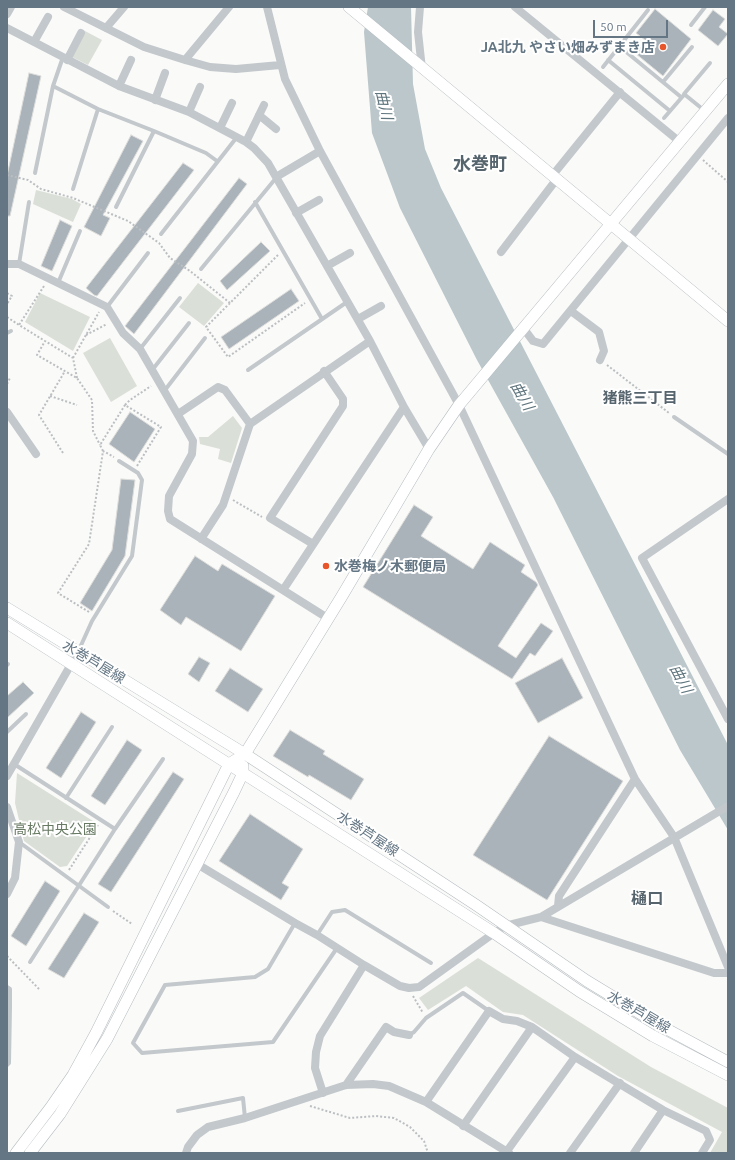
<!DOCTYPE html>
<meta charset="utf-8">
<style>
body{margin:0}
#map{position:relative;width:735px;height:1160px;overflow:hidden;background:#fafaf8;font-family:Ubuntu,sans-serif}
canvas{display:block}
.frame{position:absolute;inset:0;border:8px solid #647684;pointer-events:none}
.scale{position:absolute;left:593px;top:20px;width:75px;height:18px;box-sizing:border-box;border:2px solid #647684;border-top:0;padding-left:5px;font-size:12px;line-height:14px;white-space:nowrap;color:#647684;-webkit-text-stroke:3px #fff;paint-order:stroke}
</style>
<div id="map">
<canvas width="735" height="1160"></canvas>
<div class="frame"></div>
<div class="scale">50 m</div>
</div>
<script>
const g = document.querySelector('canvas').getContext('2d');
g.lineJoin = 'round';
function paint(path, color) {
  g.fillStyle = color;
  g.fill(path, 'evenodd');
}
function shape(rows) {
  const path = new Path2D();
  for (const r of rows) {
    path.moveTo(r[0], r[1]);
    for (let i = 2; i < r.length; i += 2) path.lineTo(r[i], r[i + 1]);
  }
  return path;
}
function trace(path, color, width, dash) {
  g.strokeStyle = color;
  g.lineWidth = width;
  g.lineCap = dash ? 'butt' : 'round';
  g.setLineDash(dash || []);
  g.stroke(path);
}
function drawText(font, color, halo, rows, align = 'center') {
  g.font = font + ' Ubuntu,"Noto Sans JP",sans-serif';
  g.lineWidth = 4;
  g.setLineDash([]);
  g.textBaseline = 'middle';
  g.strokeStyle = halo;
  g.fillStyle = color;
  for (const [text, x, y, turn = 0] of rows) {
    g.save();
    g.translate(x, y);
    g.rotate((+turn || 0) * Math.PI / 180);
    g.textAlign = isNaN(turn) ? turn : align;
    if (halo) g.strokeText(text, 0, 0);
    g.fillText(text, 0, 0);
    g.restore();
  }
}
const green = shape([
 [85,31,102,40,88,65,72,57],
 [36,190,72,199,81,204,73,222,33,204],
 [198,283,224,303,204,326,179,307],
 [40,293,90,317,73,351,25,322],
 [110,338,137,386,111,402,83,353],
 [233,416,242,428,231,463,218,459,220,449,200,444,199,437,208,437],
 [17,773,93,821,94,825,67,866,60,867,24,841,15,803],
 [478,958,651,1067,728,1108,728,1153,710,1153,722,1132,618,1076,523,1015,503,1012,466,986,428,1010,419,998]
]);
const water = shape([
 [368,7,411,7,413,84,425,149,441,188,728,745,728,830,680,750,553,497,477,360,400,208,372,133,364,32]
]);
const building = shape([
 [655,9,691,39,663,76,635,53,645,40,636,33,655,9],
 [713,10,725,19,719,27,728,34,718,46,698,30,713,10],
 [29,73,41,76,10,216,7,216,7,176,29,73],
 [131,135,143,141,103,215,110,218,101,236,84,227,131,135],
 [183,163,194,170,97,296,94,295,86,288,183,163],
 [239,178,247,184,134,334,125,326,239,178],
 [60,220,72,226,52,271,41,266,60,220],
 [261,242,270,251,227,290,220,281,261,242],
 [291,289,299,301,229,349,221,337,291,289],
 [130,412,155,429,134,462,109,444,130,412],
 [121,479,135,480,125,556,92,611,80,603,112,550,121,479],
 [414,505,433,517,421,536,473,569,490,542,525,565,521,572,536,582,538,585,498,646,516,658,541,623,553,631,535,656,530,653,512,679,363,587,414,505],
 [195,556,218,571,222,564,275,596,241,651,186,617,181,625,160,610,195,556],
 [199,657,210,663,199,682,188,674,199,657],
 [562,658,583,698,538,723,515,683,562,658],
 [230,668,263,689,248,712,215,691,230,668],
 [23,682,34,693,7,718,7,696,23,682],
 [81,712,96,722,61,778,46,768,81,712],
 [290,730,325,751,323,754,364,779,351,800,309,775,308,777,273,756,290,730],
 [549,736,623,781,547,900,473,855,549,736],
 [127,740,142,750,105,805,91,796,127,740],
 [173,772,184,779,111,892,98,884,173,772],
 [250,814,303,849,282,883,289,887,281,900,219,861,250,814],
 [45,881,60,891,26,946,11,936,45,881],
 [84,913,99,922,64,978,48,969,84,913]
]);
const path = shape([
 [703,160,728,182],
 [7,175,28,180,41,189,73,198,128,221,159,243,170,258,190,271,230,303],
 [278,255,206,327,228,357,305,303],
 [44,286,19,325,45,341],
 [7,293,12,296,7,304],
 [7,317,19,325],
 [86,335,107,324],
 [73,358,99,312],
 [607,365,669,413],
 [77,378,73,358,45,341,37,355,77,378,92,400,93,431,100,445],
 [7,384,10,378],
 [50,396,77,405],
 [103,451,100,445,125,405],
 [63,453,39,415,65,371],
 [137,466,161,427,125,405,130,400,151,386],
 [233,500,262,517],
 [89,612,58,593,89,544,103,451,114,457],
 [69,870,98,825],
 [113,911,132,924],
 [7,956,39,989],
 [413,996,423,1013],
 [310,1106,350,1118,376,1116,394,1118,410,1127,424,1141,428,1153]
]);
const lane = shape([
 [691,25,705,7],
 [619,46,681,97],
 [608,60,670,111],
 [603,67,648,10],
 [663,82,692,47],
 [53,86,98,109],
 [705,111,684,94,710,63],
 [664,118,683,96],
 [35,173,53,86,63,57],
 [73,189,98,109,154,131],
 [255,202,322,319],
 [116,207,154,131,206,153,217,161],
 [161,234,237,137],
 [19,264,29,202],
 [201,269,276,178],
 [58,283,80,231],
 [107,307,148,253],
 [7,333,11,331],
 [140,349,180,298],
 [153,369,189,323],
 [248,370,347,302],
 [165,390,205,338],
 [674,417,728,454],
 [78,652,92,621,132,556,142,480,138,473,119,461],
 [7,665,8,664],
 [7,732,26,714],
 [14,764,115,829],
 [66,798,112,727],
 [19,842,108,907],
 [295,923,268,969,255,977,165,985,133,1043,142,1053,273,1042,337,948],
 [317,935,332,912,345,910,431,963],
 [30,962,115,829,163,759],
 [7,987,10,989,10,1007,9,1063,7,1065],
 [409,1035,414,1032,426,1018,463,993,489,1011],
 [178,1111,243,1098,245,1118]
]);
const street = shape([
 [64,7,144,47,185,60,210,67,236,69,280,65],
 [267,7,285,79,320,151,459,405,635,779,674,837,728,967],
 [420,7,418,32,422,69],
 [515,7,680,142],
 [7,14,11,7],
 [7,28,119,86,189,112,246,142,254,148,268,163,276,177,370,341,404,407,429,449],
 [106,28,124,7],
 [34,42,48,17],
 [67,60,81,33],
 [185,60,229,7],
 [119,86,131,60],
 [155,100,165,73],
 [189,112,200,87],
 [259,115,276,129],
 [220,128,232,103],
 [246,142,264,105],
 [552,176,620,92],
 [276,177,320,151],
 [296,213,319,200],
 [501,252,556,180],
 [7,264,19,264,103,305,107,307,123,333,140,349,193,441,192,454,169,496,168,511,170,519,329,619],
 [327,266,350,253],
 [571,311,599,332,604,351,600,360],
 [358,319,381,306],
 [524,329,533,341,543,344,728,118],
 [7,412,36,454],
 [178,414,218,387,225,390,250,424],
 [728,499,642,558,728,719],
 [201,539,223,505,250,424,370,341],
 [313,544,270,518,343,406,343,399,324,371],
 [283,590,404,407],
 [7,776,78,652],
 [7,807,19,842,15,878,7,894],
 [197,864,295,923,317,935,364,965,400,986,409,988,419,987,494,933,505,926,541,917,728,806],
 [558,906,559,896,635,779],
 [541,917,714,973,728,973],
 [346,1085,386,1027,394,1032,409,1035],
 [323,1093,315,1068,316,1052,320,1036,364,965],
 [426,1102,489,1011,503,1019,517,1021,532,1027],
 [463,1126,532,1027,575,1057,663,1110,706,1131,710,1140,702,1153],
 [507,1151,575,1057],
 [186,1153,188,1147,197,1135,208,1127,245,1118,346,1085,373,1084,389,1086,426,1102,509,1153],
 [570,1153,620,1083],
 [634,1153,663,1110]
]);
const secondary = shape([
 [349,7,728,321],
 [7,608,245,754,476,905,587,981,661,1026,728,1062],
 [7,623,494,933,579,991,653,1036,728,1075],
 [16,1153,51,1107,73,1075,96,1033,229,764,245,754,342,596,429,449,459,405,728,84],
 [30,1153,60,1114,107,1039,234,792,243,773,243,766]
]);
const markers = [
 [663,47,4,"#e8552a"],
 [326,566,4,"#e8552a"]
];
const poiNames = [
 ["JA北九 やさい畑みずまき店",655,47],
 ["水巻梅ノ木郵便局",334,566,"left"]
];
const streetNames = [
 ["水巻芦屋線",94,662,31],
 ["水巻芦屋線",368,834,33],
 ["水巻芦屋線",639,1012,30]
];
const parkNames = [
 ["高松中央公園",55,829]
];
const waterNames = [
 ["曲川",384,105,77],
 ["曲川",522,396,60],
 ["曲川",681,679,62]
];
const neighbourhoodNames = [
 ["猪熊三丁目",640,398]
];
const quarterNames = [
 ["樋口",647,899]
];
const districtNames = [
 ["水巻町",480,164]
];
paint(green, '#dadfd7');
paint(water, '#bbc7cb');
paint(building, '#aab3ba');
trace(building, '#dcdcda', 1);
trace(secondary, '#b5bcc1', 12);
trace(path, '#bbbfc2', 2, [2, 2]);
trace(lane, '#c3c8cc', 4);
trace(street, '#c3c8cc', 8);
trace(secondary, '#fff', 11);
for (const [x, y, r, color] of markers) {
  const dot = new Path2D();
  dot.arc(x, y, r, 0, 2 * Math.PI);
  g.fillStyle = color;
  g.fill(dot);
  trace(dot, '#fff', 1.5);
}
drawText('bold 14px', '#647684', '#fff', poiNames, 'right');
drawText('14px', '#647684', '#fff', streetNames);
drawText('14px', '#687a63', '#fff', parkNames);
drawText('italic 15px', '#5f757d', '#fff', waterNames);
drawText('bold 15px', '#56646e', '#fff', neighbourhoodNames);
drawText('bold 16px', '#56646e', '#fff', quarterNames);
drawText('bold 18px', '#56646e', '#fff', districtNames);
</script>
